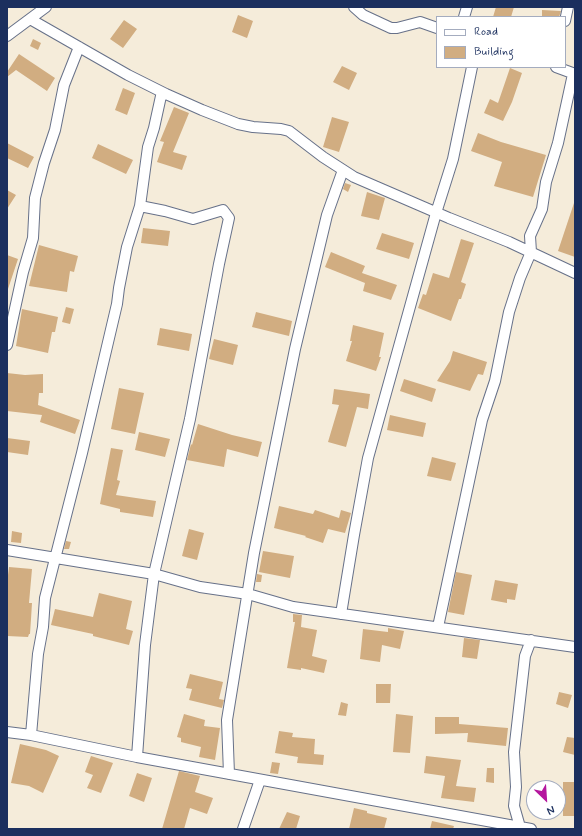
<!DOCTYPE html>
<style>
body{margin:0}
#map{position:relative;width:582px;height:836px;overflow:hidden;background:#f5ecda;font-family:Mynerve,sans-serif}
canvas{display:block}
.frame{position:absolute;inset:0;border:8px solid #1b2f5e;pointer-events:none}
.legend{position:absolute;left:436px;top:16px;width:130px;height:52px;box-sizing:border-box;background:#fff;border:1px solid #a4acbf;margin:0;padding:5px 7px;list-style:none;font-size:12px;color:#1b2f5e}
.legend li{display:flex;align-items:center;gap:8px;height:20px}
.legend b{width:20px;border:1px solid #a4acbf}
.north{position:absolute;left:526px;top:780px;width:40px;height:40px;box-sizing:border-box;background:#fff;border:1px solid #a4acbf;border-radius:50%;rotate:155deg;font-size:11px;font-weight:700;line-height:16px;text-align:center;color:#1b2f5e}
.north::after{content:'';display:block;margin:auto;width:14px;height:18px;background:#b5179e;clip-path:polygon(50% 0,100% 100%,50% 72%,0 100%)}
</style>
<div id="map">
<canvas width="582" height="836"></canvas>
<div class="frame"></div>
<ul class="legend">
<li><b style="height:5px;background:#fff"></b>Road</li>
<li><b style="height:11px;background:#d1ad81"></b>Building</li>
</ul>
<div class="north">N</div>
</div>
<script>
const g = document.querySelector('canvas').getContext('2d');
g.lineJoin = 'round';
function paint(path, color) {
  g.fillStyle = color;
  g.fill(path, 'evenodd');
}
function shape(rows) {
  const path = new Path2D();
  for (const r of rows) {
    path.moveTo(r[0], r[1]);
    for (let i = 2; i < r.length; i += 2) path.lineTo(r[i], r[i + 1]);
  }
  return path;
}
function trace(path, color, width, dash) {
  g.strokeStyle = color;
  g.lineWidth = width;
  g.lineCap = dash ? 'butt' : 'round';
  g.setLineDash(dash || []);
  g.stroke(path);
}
const building = shape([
 [496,7,514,7,511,17,493,17],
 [542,10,561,11,559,17,542,17],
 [238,15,253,21,247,38,232,32],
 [124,20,137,29,123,48,110,39],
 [33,39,41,43,38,50,30,46],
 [19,54,55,78,47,91,16,70,7,77,7,72],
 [342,66,357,73,349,90,333,82],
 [510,68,522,73,512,102,503,121,484,113,490,99,498,103],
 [123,88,135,93,127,115,115,110],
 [174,107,189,113,173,152,187,156,182,170,157,162,164,142,160,141],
 [332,117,349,122,339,152,323,147],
 [478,133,501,142,546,155,533,197,494,186,502,162,471,151],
 [7,143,34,157,28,168,7,158],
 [98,144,133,160,126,174,92,158],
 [345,183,351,185,348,192,343,189],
 [7,190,16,195,7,209],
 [367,192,385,198,379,220,361,216],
 [574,203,575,203,575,257,558,251],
 [143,228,170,231,168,246,141,243],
 [382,233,414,243,409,259,376,249],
 [461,239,474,243,461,282,466,284,461,299,459,299,451,321,418,308,423,294,426,295,433,273,449,278],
 [39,245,78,256,74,272,70,271,67,292,29,286],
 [331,252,365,266,362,273,397,285,391,300,363,291,365,283,325,267],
 [7,255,18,259,8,289,7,289],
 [66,307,74,309,70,324,62,322],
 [22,309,58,317,55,332,52,332,48,353,16,346],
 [256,312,292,321,289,336,252,327],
 [353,325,384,333,379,357,381,357,376,371,346,361,352,341,350,341],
 [160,328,192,334,189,351,157,345],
 [214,339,238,345,233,365,209,359],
 [453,351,487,362,483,375,478,374,470,391,437,381,450,361],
 [7,373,25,375,43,374,43,393,39,393,38,405,80,420,75,434,40,422,42,415,7,411],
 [404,379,436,389,432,402,400,391],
 [119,388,144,393,135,434,111,429],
 [334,389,370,394,368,409,357,407,346,447,328,442,339,405,332,404],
 [390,415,426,423,423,437,387,430],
 [198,424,232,435,262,442,258,457,227,449,224,467,187,460,191,444,192,445],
 [139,432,170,439,165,457,135,450],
 [7,438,30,441,28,455,7,452],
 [111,448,123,450,117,480,120,481,116,495,156,501,153,517,120,512,120,509,100,504],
 [432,457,456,463,451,481,427,476],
 [279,506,313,514,315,510,339,518,341,510,351,513,345,533,328,529,323,543,305,537,306,536,274,528],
 [189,529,204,533,197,560,182,556],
 [12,531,22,533,21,543,11,542],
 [66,541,71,542,69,549,64,549],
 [263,551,294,556,290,578,259,572],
 [9,567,32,569,29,603,32,603,31,619,30,634,29,634,28,637,7,636,7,583],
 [456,572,472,575,464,615,448,612],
 [257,574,262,575,261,582,256,582],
 [495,580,518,584,515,600,507,599,507,603,491,600],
 [99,593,132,601,126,629,133,631,129,645,93,636,93,634,51,625,55,609,93,617],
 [293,614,302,615,301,627,317,630,312,656,327,660,324,673,301,668,301,670,287,668,295,622,293,622],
 [388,628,404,631,400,649,382,645,380,662,360,659,363,629,388,632],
 [464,638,480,640,477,659,462,657],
 [190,674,223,682,219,699,224,700,222,708,189,700,192,689,186,688],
 [376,684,391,684,390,703,376,703],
 [559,692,572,695,568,708,556,704],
 [341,702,348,704,346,716,338,715],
 [184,714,205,720,204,726,220,728,215,760,199,757,201,747,181,742,181,738,177,737],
 [396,714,413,716,410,753,393,752],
 [435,717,459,717,459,724,508,728,506,746,467,742,468,733,435,734],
 [279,731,293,733,292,737,315,739,314,754,324,755,323,765,297,763,298,757,275,753],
 [567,737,575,738,575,755,563,752],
 [20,744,46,750,59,756,43,793,29,786,11,783],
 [91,756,113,763,101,793,87,788,93,775,85,772],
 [426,756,461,760,456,786,476,788,474,802,441,798,445,776,424,773],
 [272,762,280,763,278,774,270,773],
 [487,768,494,768,494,783,486,782],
 [179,771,200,776,195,792,213,798,207,814,190,808,184,829,162,829],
 [137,773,152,778,144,802,129,796],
 [563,782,575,782,575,816,563,816],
 [354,808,367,811,367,813,387,818,384,829,349,829],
 [287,812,300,816,296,829,279,829],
 [432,821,454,826,453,829,430,829]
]);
const minor = shape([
 [354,7,363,15,391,28,397,28,420,22,437,28],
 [464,17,467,7],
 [30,19,128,75,166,94,202,110,238,124,253,127,281,129,289,131,323,157,354,177,449,218,509,242,575,273],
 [565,21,568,7],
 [7,36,46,7],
 [556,67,575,74],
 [7,345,23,272,33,238,35,198,44,163,55,130,64,85,79,47],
 [7,550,154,574,200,587,248,594,293,607,575,647],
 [341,614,354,535,368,458,436,213,453,159,472,67],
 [438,627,482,420,495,381,509,312,520,278,531,252,530,236,542,209,546,182,558,143,573,74],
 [7,732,31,735,137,757,531,829],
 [31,735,38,654,43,627,45,598,82,453,117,304,119,288,127,247,140,206],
 [137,757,145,645,154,574,190,419,219,264,229,218,223,210,193,219,165,211,140,206,148,147,154,128,161,96,166,94],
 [229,774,227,720,254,553,295,349,327,215,343,170],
 [520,827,514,806,516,787,514,752,525,656,531,640],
 [243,829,260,780]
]);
paint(building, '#d1ad81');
trace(minor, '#677189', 12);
trace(minor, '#fff', 10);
</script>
